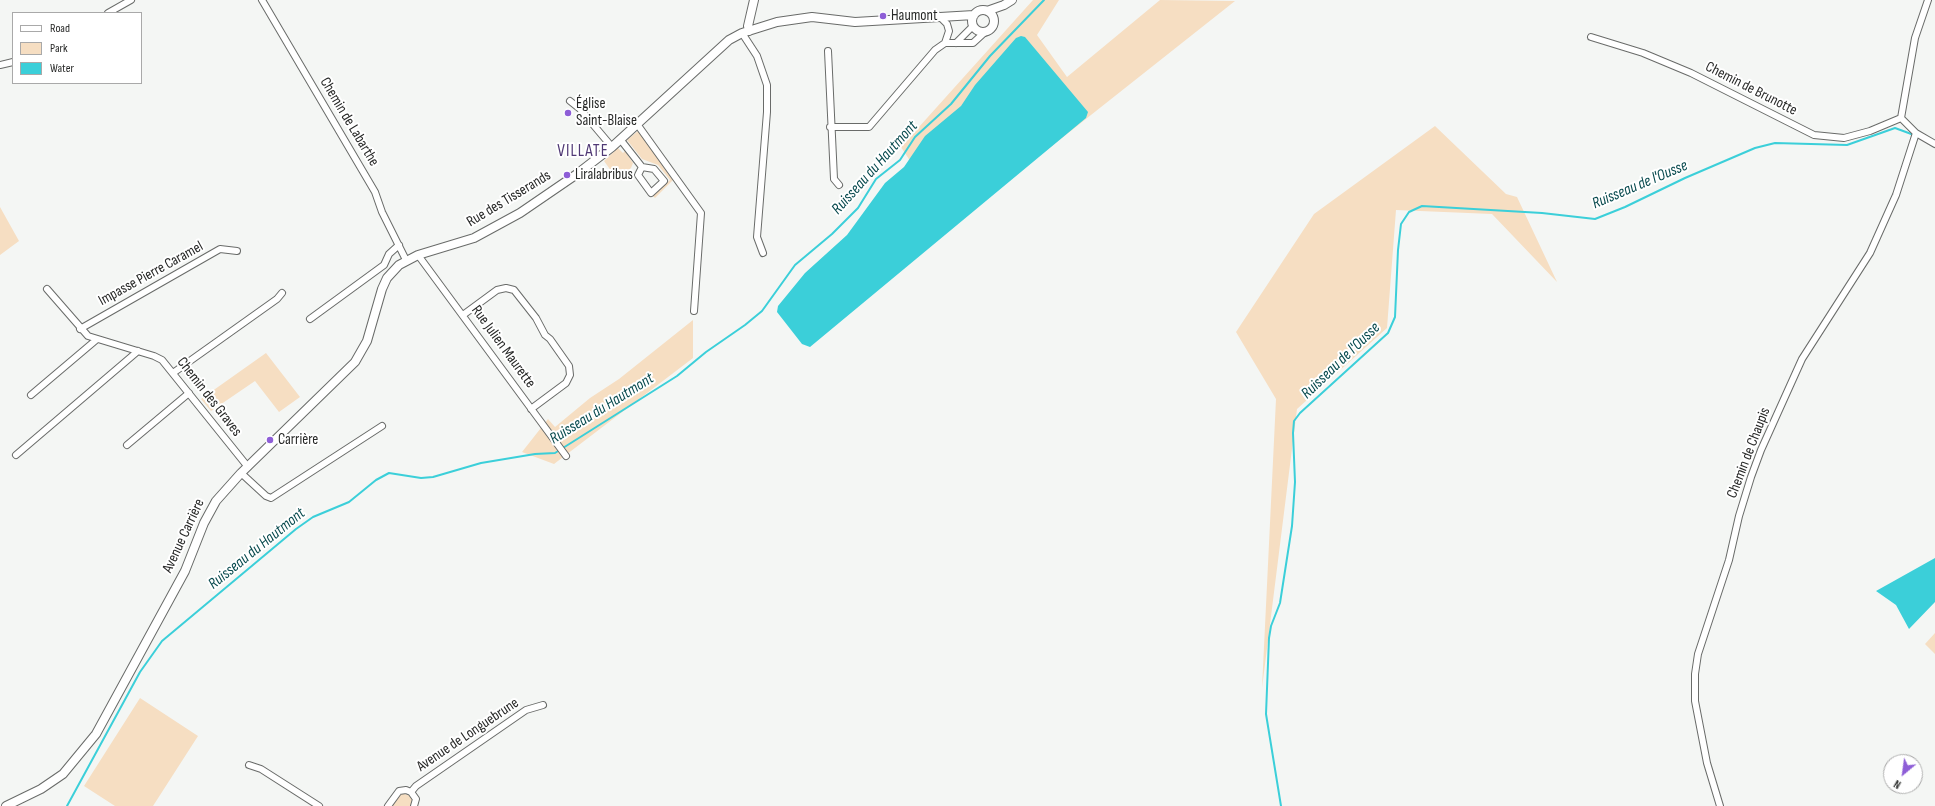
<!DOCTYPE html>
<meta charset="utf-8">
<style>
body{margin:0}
#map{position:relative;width:1935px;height:806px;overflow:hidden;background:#f4f6f4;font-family:"Sofia Sans Condensed",sans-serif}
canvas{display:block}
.legend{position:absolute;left:12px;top:12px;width:130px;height:72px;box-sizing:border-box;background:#fff;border:1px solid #a9a9a9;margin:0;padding:5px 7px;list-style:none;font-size:12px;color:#282928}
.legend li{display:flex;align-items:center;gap:8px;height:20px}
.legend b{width:20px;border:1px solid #a9a9a9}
.north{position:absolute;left:1883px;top:754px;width:40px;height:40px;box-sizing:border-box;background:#fff;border:1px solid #a9a9a9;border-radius:50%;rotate:209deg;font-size:11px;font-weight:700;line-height:16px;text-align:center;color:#282928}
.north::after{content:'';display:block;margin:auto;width:14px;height:18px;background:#8e5ed7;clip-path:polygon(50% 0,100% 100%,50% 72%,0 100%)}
</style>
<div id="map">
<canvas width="1935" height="806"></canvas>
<ul class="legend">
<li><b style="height:5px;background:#fff"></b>Road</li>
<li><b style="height:11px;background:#f6dec2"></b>Park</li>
<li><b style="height:11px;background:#3bcfd9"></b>Water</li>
</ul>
<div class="north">N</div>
</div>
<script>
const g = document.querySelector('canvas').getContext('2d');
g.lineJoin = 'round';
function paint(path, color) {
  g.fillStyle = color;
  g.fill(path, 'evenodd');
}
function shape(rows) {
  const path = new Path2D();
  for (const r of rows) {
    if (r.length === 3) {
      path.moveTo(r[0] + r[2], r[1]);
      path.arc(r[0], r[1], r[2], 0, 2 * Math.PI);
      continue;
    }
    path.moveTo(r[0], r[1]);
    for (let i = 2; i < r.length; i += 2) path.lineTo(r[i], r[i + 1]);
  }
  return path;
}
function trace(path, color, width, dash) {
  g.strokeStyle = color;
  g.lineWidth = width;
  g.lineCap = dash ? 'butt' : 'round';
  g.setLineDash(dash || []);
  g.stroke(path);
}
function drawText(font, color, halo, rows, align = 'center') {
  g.font = font + ' "Sofia Sans Condensed",sans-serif';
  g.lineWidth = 4;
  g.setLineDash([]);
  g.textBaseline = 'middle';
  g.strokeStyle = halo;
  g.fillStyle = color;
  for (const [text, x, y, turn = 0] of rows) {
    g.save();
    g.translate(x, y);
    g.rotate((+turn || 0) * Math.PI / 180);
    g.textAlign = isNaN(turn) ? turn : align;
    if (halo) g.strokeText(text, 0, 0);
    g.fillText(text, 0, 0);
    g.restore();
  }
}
const green = shape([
 [1033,0,1059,0,1037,35,1067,77,1160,0,1235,1,952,225,901,147],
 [1435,126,1506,194,1517,197,1557,282,1492,214,1396,210,1387,328,1297,409,1262,688,1276,399,1236,332,1314,214],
 [638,131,673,180,655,198,653,196,670,180,658,165,642,159,627,140],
 [618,148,623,153,625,151,633,163,631,168,617,179,604,161],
 [0,207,19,241,0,255],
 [693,320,693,358,554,464,522,452,548,419,555,427,590,398,619,379],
 [266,353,300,397,279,412,255,381,211,411,201,399],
 [1935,633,1935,654,1925,644],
 [140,698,198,736,153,806,115,806,84,786],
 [402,793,411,796,413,802,411,806,391,806,399,795]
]);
const water = shape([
 [1021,36,1025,37,1088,112,1086,118,810,347,802,344,777,312,778,306,805,273,847,235,885,183,904,167,925,136,961,106,975,85,1016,38],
 [1935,558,1935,602,1909,629,1896,605,1876,591]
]);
const stream = shape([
 [67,806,140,672,162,641,296,529,313,517,349,502,376,480,389,473,421,478,433,477,481,463,535,454,555,453,677,376,706,352,745,325,762,311,795,265,832,234,858,208,876,179,900,160,915,137,951,104,990,56,1044,0],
 [1281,806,1266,714,1269,638,1271,626,1280,603,1292,526,1295,482,1293,433,1294,421,1300,413,1388,333,1395,317,1398,250,1401,224,1409,212,1422,206,1542,213,1595,219,1625,207,1685,178,1755,148,1775,143,1847,145,1895,128,1914,135]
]);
const street = shape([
 [262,0,375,192,382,212,406,260],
 [108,13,131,0],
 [939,16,947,24,949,31,945,43],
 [742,33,757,56,767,85,767,112,757,237,763,253],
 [1591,37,1643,53,1691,73,1814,135,1844,138,1870,131,1901,118],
 [956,43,973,26],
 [828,51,834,179,839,185],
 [0,65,13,62],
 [570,101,580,109,612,147],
 [1901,118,1915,38,1928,0],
 [1901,118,1916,133,1935,144],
 [637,124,701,213,694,311],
 [830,127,869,127,935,50,945,43,973,43,985,32],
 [620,139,642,167,638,175,651,193,664,181,654,169,642,167],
 [418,255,566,456],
 [47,289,88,336,154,356,162,360,248,467],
 [463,315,497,290,506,288,514,290,536,318,545,335,550,339,569,366,570,375,566,383,531,409],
 [310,319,384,265,389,254,399,245],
 [80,329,220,249,237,251],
 [173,373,277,299,282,293],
 [31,395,96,340],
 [127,445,189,393],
 [16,455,138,351],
 [241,473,266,496,271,498,382,426],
 [249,765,261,769,319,806],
 [411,792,416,799,414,806],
 [388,806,399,791,406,790,411,792,416,786,526,710,543,705],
 [1720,806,1707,763,1695,701,1695,674,1698,654,1729,560,1739,516,1751,477,1761,450,1802,359,1870,253,1896,195,1916,133]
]);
const secondary = shape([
 [983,21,11],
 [987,11,1004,5,1012,0],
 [749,31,748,26,754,0],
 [6,806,41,789,63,774,96,734,185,571,204,523,216,501,241,473,355,362,367,341,382,289,387,278,399,265,418,255,474,238,520,213,577,174,612,147,729,40,742,33,777,22,812,17,855,22,974,15]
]);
const markers = [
 [883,16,4,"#8e5ed7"],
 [568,113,4,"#8e5ed7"],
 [567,175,4,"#8e5ed7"],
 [270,440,4,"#8e5ed7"]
];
const poiNames = [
 ["Haumont",891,16],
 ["Église",576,104],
 ["Saint-Blaise",576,121],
 ["Liralabribus",575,175],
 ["Carrière",278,440]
];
const streetNames = [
 ["Chemin de Brunotte",1751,89,27],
 ["Chemin de Labarthe",349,122,59],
 ["Rue des Tisserands",509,199,-31],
 ["Impasse Pierre Caramel",151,274,-29],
 ["Rue Julien Maurette",503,347,54],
 ["Chemin des Graves",209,397,52],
 ["Chemin de Chaupis",1749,453,-69],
 ["Avenue Carrière",184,536,-65],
 ["Avenue de Longuebrune",468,735,-34]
];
const waterNames = [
 ["Ruisseau du Hautmont",875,168,-48],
 ["Ruisseau de l'Ousse",1640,185,-23],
 ["Ruisseau de l'Ousse",1341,361,-44],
 ["Ruisseau du Hautmont",602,409,-32],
 ["Ruisseau du Hautmont",257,549,-39]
];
const quarterNames = [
 ["VILLATE",583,152]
];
paint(green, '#f6dec2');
paint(water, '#3bcfd9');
trace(stream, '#3bcfd9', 2);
trace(street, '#696b69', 8);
trace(secondary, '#696b69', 10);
trace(street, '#fff', 6);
trace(secondary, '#fff', 8);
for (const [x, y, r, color] of markers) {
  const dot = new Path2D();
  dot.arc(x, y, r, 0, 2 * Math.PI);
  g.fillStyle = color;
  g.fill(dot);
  trace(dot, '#fff', 1.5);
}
drawText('15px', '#282928', '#fff', poiNames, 'left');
drawText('15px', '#282928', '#fff', streetNames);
drawText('italic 16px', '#084a4e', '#fff', waterNames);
g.letterSpacing = '1px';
drawText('17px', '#503975', '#fff', quarterNames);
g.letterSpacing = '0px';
</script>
